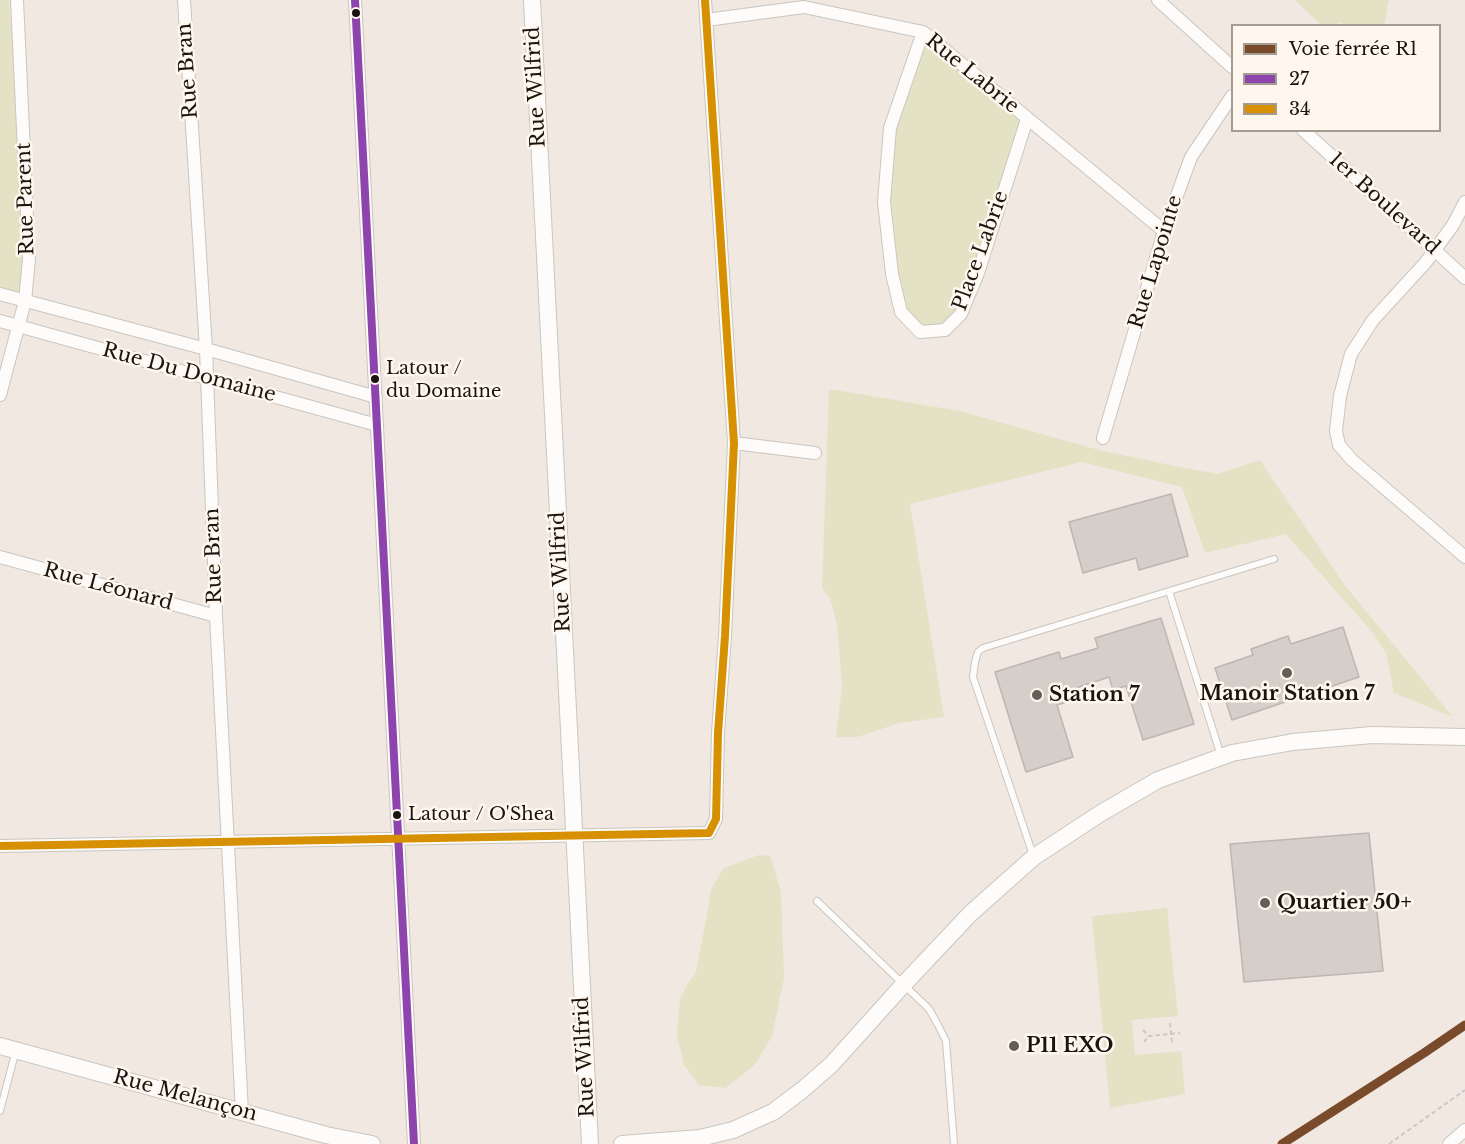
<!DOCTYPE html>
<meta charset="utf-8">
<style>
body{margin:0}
#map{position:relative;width:1465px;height:1144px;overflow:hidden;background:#f0e8e1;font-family:"Libre Baskerville",serif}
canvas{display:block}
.legend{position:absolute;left:1231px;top:24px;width:210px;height:108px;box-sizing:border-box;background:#fff7ee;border:2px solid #a39c95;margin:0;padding:8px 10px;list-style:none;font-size:18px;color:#18140f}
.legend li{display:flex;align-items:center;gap:12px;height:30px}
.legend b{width:30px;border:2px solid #a39c95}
</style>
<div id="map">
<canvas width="1465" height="1144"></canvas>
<ul class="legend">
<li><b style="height:8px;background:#7a4b2a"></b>Voie ferrée R1</li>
<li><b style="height:8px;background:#8e44ad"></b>27</li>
<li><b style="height:8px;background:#d69002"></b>34</li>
</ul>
</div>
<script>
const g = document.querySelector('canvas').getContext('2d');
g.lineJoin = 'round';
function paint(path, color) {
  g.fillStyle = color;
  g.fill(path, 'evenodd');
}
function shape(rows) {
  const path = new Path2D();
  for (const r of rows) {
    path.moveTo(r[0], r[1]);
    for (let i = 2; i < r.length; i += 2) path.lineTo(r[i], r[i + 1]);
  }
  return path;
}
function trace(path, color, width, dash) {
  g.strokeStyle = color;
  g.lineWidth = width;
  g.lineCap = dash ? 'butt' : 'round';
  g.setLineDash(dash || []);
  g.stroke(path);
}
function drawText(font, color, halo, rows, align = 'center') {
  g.font = font + ' "Libre Baskerville",serif';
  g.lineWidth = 5;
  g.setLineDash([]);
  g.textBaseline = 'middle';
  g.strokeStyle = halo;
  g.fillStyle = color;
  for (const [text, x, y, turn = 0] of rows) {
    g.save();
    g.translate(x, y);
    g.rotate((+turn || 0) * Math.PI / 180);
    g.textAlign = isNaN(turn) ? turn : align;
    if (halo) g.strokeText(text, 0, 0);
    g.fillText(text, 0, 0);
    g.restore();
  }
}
const green = shape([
 [0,0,9,0,29,259,25,301,0,294],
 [1295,0,1389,0,1384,25,1345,25,1341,22,1337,25,1322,26],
 [923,32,1027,119,978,273,945,330,920,332,901,312,884,202,890,128],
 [829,389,960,411,1099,450,1184,468,1218,474,1260,460,1343,583,1453,717,1394,693,1386,653,1373,633,1286,534,1205,553,1182,487,1082,462,910,504,944,717,899,723,857,737,836,737,842,686,837,625,830,598,822,588],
 [759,855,770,856,781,892,784,978,772,1036,754,1066,725,1088,699,1085,684,1065,677,1035,680,999,687,985,696,972,712,887,724,868],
 [1167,908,1178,1016,1132,1020,1135,1055,1181,1051,1185,1094,1110,1108,1092,916]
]);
const building = shape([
 [1171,494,1188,556,1139,570,1136,558,1083,573,1069,522,1171,494],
 [1161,618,1194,724,1143,740,1126,686,1113,690,1109,677,1070,690,1073,700,1057,705,1073,757,1026,772,995,672,1059,652,1061,659,1098,648,1095,638,1161,618],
 [1343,627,1359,677,1232,720,1215,668,1253,655,1251,649,1288,636,1291,644,1343,627],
 [1369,833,1383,971,1244,982,1230,844,1369,833]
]);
const path = shape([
 [1170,1023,1172,1043],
 [1143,1030,1149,1036,1180,1033],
 [1144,1042,1149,1036],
 [1389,1144,1465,1090]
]);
const service = shape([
 [1169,591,1221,756],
 [1033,855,973,677,975,662,978,652,983,648,1274,559],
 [817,901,929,1009,938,1025,946,1041,954,1144],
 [0,1111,16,1050]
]);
const minor = shape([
 [184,0,206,349,216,616,242,1112],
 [355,0,414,1144],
 [1158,0,1232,67],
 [706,20,804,7,923,32,1164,231],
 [923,32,890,128,884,202,892,274,901,312,920,332,945,330,961,314,978,273,1027,119],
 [1303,130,1465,278],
 [1465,202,1453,225,1426,262,1373,320,1351,354,1340,396,1336,431,1339,445,1352,460,1465,557],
 [0,294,206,349,376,397],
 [0,321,377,425],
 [0,395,25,301,29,259,17,0],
 [1103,438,1164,231,1191,157,1232,96],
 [734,443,815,453],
 [0,557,216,616],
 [0,846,709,833,716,819,718,733,725,636,734,443,705,0],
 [1449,1144,1465,1130]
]);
const tertiary = shape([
 [532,0,590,1144],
 [0,1046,326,1135,372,1144],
 [622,1144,700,1138,733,1130,773,1112,801,1091,831,1065,903,985,971,913,1034,857,1101,813,1158,780,1232,753,1293,742,1372,735,1465,737]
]);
const bus1 = shape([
 [355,0,414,1144]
]);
const bus2 = shape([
 [0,846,709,833,716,819,718,733,725,636,734,443,705,0]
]);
const rail1 = shape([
 [1282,1144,1424,1053,1465,1025]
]);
const markers = [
 [356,13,5,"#18140f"],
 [375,379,5,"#18140f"],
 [1287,673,6,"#645e58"],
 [1037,695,6,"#645e58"],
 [397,815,5,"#18140f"],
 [1265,903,6,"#645e58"],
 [1014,1046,6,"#645e58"]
];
const busNames = [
 ["Latour /",386,369],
 ["du Domaine",386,392],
 ["Latour / O'Shea",408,815]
];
const streetNames = [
 ["Rue Bran",188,71,-94],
 ["Rue Labrie",972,74,39],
 ["Rue Wilfrid",536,87,-93],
 ["Rue Parent",26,199,-92],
 ["1er Boulevard",1384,204,42],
 ["Place Labrie",981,251,-70],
 ["Rue Lapointe",1156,262,-73],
 ["Rue Du Domaine",189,373,15],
 ["Rue Bran",214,556,-92],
 ["Rue Wilfrid",561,572,-93],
 ["Rue Léonard",108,587,15],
 ["Rue Wilfrid",585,1057,-93],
 ["Rue Melançon",185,1096,15]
];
const poiNames = [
 ["Manoir Station 7",1287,694,"center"],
 ["Station 7",1049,695],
 ["Quartier 50+",1277,903],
 ["P11 EXO",1026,1046]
];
paint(green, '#e4e2c5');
paint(building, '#d5cec9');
trace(building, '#bdb6b2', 1.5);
trace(service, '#cbc5bf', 8);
trace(minor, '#cbc5bf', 14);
trace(tertiary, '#cbc5bf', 18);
trace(path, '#ccc9c6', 2, [4.5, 3]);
trace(service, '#fdfcfa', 6);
trace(minor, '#fdfcfa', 12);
trace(tertiary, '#fdfcfa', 16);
trace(bus1, '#8e44ad', 8);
trace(bus2, '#d69002', 8);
trace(rail1, '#7a4b2a', 9);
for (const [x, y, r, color] of markers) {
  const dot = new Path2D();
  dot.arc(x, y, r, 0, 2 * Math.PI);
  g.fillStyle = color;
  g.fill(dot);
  trace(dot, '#fff7ee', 2);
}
drawText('18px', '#18140f', '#fff7ee', busNames, 'left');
drawText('20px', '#18140f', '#fff7ee', streetNames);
drawText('bold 20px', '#18140f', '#fff7ee', poiNames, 'left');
</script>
